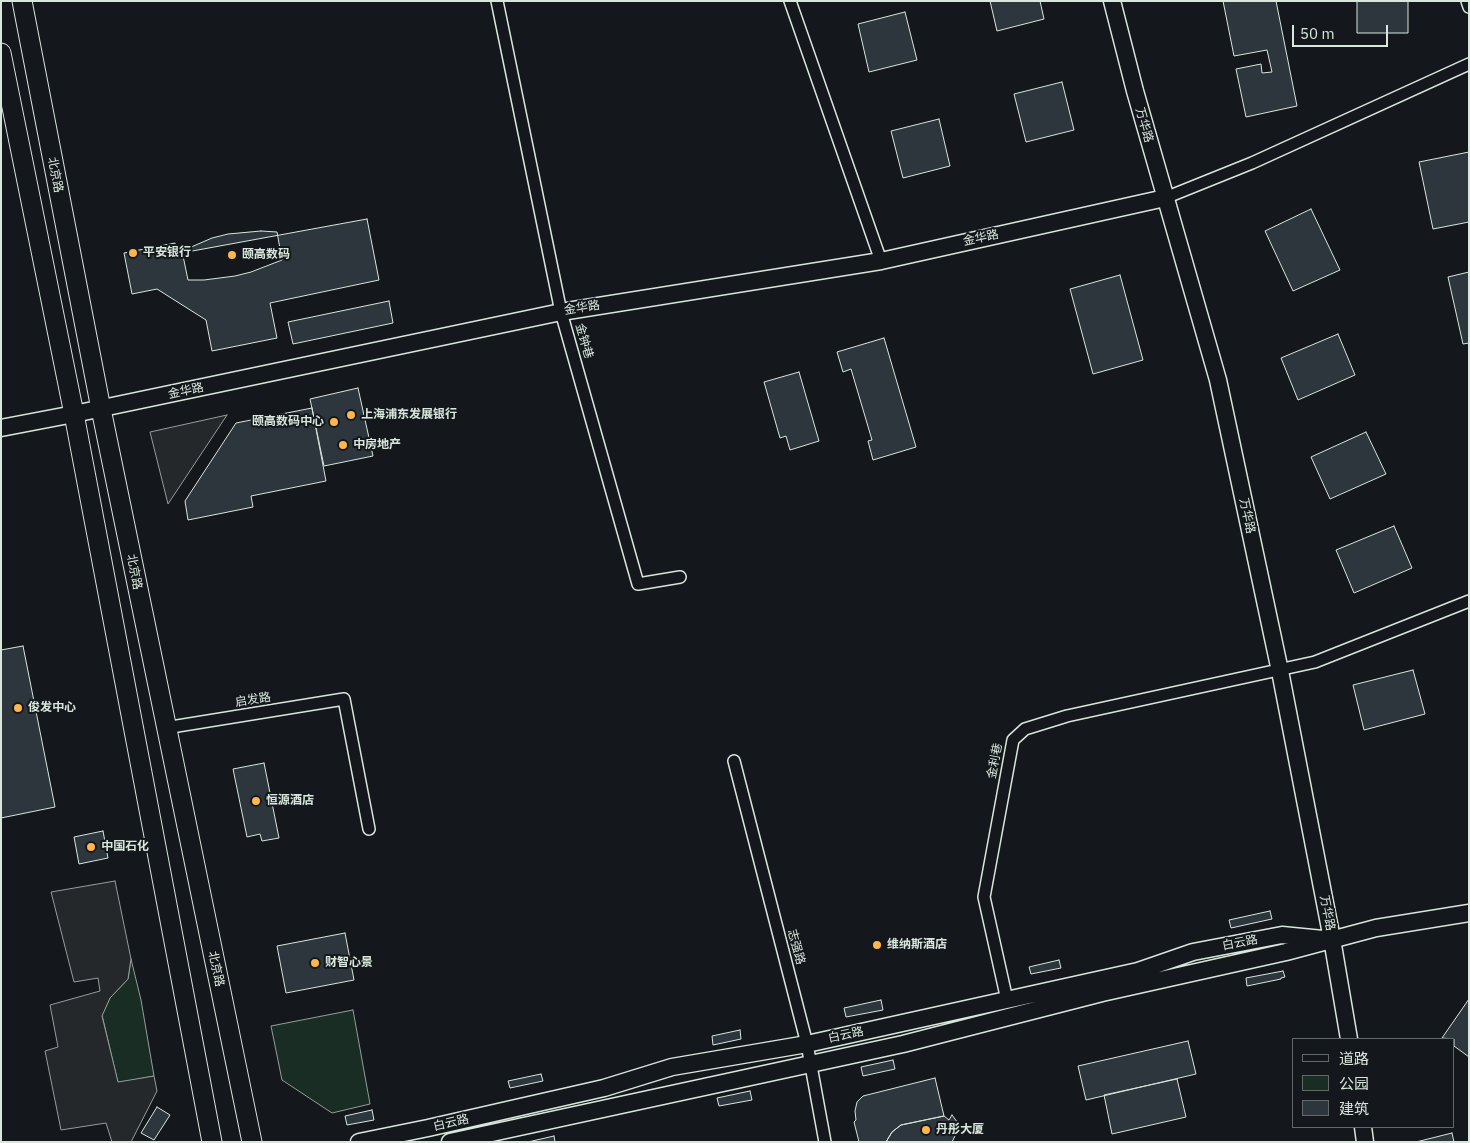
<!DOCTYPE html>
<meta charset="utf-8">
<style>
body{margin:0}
#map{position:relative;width:1470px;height:1143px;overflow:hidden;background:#14181c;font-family:"IBM Plex Sans","Noto Sans SC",sans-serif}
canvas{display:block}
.frame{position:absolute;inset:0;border:2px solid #d8e6dc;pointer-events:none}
.legend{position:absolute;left:1292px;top:1038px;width:162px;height:90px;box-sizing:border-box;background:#14181c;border:1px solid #626a69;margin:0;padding:6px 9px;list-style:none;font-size:15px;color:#d8e6dc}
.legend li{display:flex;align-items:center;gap:10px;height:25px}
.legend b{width:25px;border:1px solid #626a69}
.scale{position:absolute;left:1292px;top:25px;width:96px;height:22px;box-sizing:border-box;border:2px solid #d8e6dc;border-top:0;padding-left:6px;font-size:15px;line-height:18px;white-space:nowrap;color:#d8e6dc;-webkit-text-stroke:4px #14181c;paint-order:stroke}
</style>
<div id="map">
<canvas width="1470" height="1143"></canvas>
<div class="frame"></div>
<ul class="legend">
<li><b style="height:6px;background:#14181c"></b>道路</li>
<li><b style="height:14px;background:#1a2d24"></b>公园</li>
<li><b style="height:14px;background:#2c363c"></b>建筑</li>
</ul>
<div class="scale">50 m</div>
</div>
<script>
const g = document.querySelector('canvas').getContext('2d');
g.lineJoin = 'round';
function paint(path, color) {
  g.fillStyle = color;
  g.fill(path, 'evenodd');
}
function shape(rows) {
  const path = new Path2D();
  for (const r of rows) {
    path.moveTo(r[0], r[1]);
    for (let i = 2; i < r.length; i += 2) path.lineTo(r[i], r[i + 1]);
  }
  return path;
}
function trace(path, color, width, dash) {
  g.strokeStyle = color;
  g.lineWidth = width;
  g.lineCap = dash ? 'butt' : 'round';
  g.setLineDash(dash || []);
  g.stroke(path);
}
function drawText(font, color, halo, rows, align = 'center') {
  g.font = font + ' "IBM Plex Sans","Noto Sans SC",sans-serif';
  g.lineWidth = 4;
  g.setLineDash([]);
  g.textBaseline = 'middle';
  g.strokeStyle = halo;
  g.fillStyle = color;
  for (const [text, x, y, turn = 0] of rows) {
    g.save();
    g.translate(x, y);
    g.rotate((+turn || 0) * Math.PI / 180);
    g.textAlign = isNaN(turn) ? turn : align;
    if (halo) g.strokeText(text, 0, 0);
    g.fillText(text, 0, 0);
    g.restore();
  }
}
const green = shape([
 [131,959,141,1000,154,1076,118,1083,102,1015,110,998,128,979,131,959],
 [353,1010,370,1104,332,1113,282,1080,271,1026,353,1010]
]);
const parking = shape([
 [227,415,168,504,150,432,227,415],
 [115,881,131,959,128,979,110,998,102,1016,118,1082,154,1076,157,1091,131,1142,112,1142,106,1123,61,1130,45,1051,58,1047,50,1005,100,991,98,978,74,982,51,892,115,881]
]);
const building = shape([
 [990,1,1040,1,1044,19,997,31,990,1],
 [1223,1,1276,1,1297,106,1246,117,1236,69,1261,64,1262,73,1272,72,1267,50,1234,56,1223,1],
 [1357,1,1408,1,1408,33,1357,33,1357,1],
 [905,12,917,60,869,72,858,24,905,12],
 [1062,82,1074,130,1026,142,1014,94,1062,82],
 [939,119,950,166,903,178,891,131,939,119],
 [1469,152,1469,222,1433,229,1419,162,1469,152],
 [1311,209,1340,270,1293,291,1265,231,1311,209],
 [367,219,379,280,270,303,277,338,212,351,206,320,157,289,132,294,124,253,175,243,176,254,367,219],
 [261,231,277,232,282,260,251,272,235,276,204,280,188,280,182,251,212,238,228,234,261,231],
 [1469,272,1469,343,1463,344,1448,277,1469,272],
 [1120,275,1143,360,1093,374,1070,289,1120,275],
 [389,301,393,323,293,344,288,322,389,301],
 [1338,334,1355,375,1298,400,1281,358,1338,334],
 [884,338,916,447,873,460,868,441,872,440,851,369,843,372,837,352,884,338],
 [799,372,819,441,790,450,786,436,780,438,764,382,799,372],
 [358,388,373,456,324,466,310,399,358,388],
 [312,408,326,481,251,496,253,507,188,520,185,501,236,423,312,408],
 [1366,432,1386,474,1330,499,1311,457,1366,432],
 [1394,526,1412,568,1354,593,1336,550,1394,526],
 [23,646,55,807,1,818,1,650,23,646],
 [1413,670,1425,714,1364,730,1353,685,1413,670],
 [264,763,279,838,262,841,260,834,247,837,233,769,264,763],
 [103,831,108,858,79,864,74,837,103,831],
 [1270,911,1272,919,1231,928,1229,920,1270,911],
 [345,933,354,980,286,993,277,946,345,933],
 [1059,960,1061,968,1031,974,1029,967,1059,960],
 [1283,971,1285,977,1281,978,1281,979,1247,986,1246,978,1283,971],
 [1469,999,1469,1057,1454,1046,1454,1039,1442,1038,1469,999],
 [881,1000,883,1010,846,1017,844,1008,881,1000],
 [740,1030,741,1039,713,1045,712,1036,740,1030],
 [1188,1041,1196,1074,1086,1100,1078,1066,1188,1041],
 [893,1060,895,1069,863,1076,861,1067,893,1060],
 [541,1074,543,1081,510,1088,508,1081,541,1074],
 [935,1078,944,1116,901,1125,892,1132,886,1142,859,1142,854,1122,856,1120,855,1111,857,1102,863,1096,935,1078],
 [1177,1079,1186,1117,1112,1134,1104,1095,1177,1079],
 [750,1091,752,1100,719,1106,717,1098,750,1091],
 [157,1107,170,1115,154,1140,141,1133,157,1107],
 [372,1110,374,1120,347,1125,345,1116,372,1110],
 [952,1115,958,1123,959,1128,952,1142,886,1142,892,1132,901,1125,944,1116,949,1120,952,1115],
 [1452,1133,1454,1142,1416,1142,1452,1133],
 [554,1136,555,1142,528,1142,554,1136]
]);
const street = shape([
 [497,1,561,312,638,584,680,577],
 [790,1,881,261],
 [1467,1,1469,7],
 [1165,198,1252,163,1469,64],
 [165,728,344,699,369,829],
 [734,761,807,1044,825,1142],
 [1007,1000,984,897,1013,740,1025,729,1067,716,1315,662,1469,601]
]);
const secondary = shape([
 [1112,1,1135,91,1218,380,1280,671,1332,939,1349,1039],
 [1,428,74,414,561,312,881,261,1165,198],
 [1363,1127,1365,1142],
 [359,1142,428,1128,604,1088,672,1067,807,1044,1138,971,1193,952,1282,935,1323,939],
 [450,1142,903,1044,1102,993,1286,952,1376,928,1469,913]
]);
const primary = shape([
 [22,1,101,409,252,1142],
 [1,53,74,414,212,1142]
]);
const markers = [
 [133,253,5,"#ffb74d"],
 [232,255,5,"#ffb74d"],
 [351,415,5,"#ffb74d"],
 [334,422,5,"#ffb74d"],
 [343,445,5,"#ffb74d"],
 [18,708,5,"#ffb74d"],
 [256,801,5,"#ffb74d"],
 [91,847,5,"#ffb74d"],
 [877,945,5,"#ffb74d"],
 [315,963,5,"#ffb74d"],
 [926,1130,5,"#ffb74d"]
];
const streetNames = [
 ["万华路",1144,125,74],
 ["北京路",55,175,79],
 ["金华路",981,238,-12],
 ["金华路",582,308,-9],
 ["金钟巷",584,341,74],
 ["金华路",186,391,-12],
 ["万华路",1247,516,78],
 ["北京路",134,572,79],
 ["启发路",253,700,-9],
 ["金利巷",995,761,-79],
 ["万华路",1327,913,79],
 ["白云路",1240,943,-11],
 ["志强路",796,947,75],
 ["北京路",216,969,78],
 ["白云路",846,1035,-12],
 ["白云路",451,1123,-13]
];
const poiNames = [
 ["平安银行",143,253],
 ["颐高数码",242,255],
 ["上海浦东发展银行",361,415],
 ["颐高数码中心",324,422,"right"],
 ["中房地产",353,445],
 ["俊发中心",28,708],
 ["恒源酒店",266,801],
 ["中国石化",101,847],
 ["维纳斯酒店",887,945],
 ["财智心景",325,963],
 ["丹彤大厦",936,1130]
];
paint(green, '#1a2d24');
trace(green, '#939e99', 1);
paint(parking, '#24282b');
trace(parking, '#939e99', 1);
paint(building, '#2c363c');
trace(building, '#d8e6dc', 1);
trace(street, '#d8e6dc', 14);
trace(secondary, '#d8e6dc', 19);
trace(primary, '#d8e6dc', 21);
trace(street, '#14181c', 11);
trace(secondary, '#14181c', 16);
trace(primary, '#14181c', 19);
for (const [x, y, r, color] of markers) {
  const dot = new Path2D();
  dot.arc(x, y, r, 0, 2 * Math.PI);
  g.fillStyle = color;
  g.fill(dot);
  trace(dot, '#14181c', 2);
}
drawText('12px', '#d8e6dc', '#14181c', streetNames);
drawText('bold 12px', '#d8e6dc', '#14181c', poiNames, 'left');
</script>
